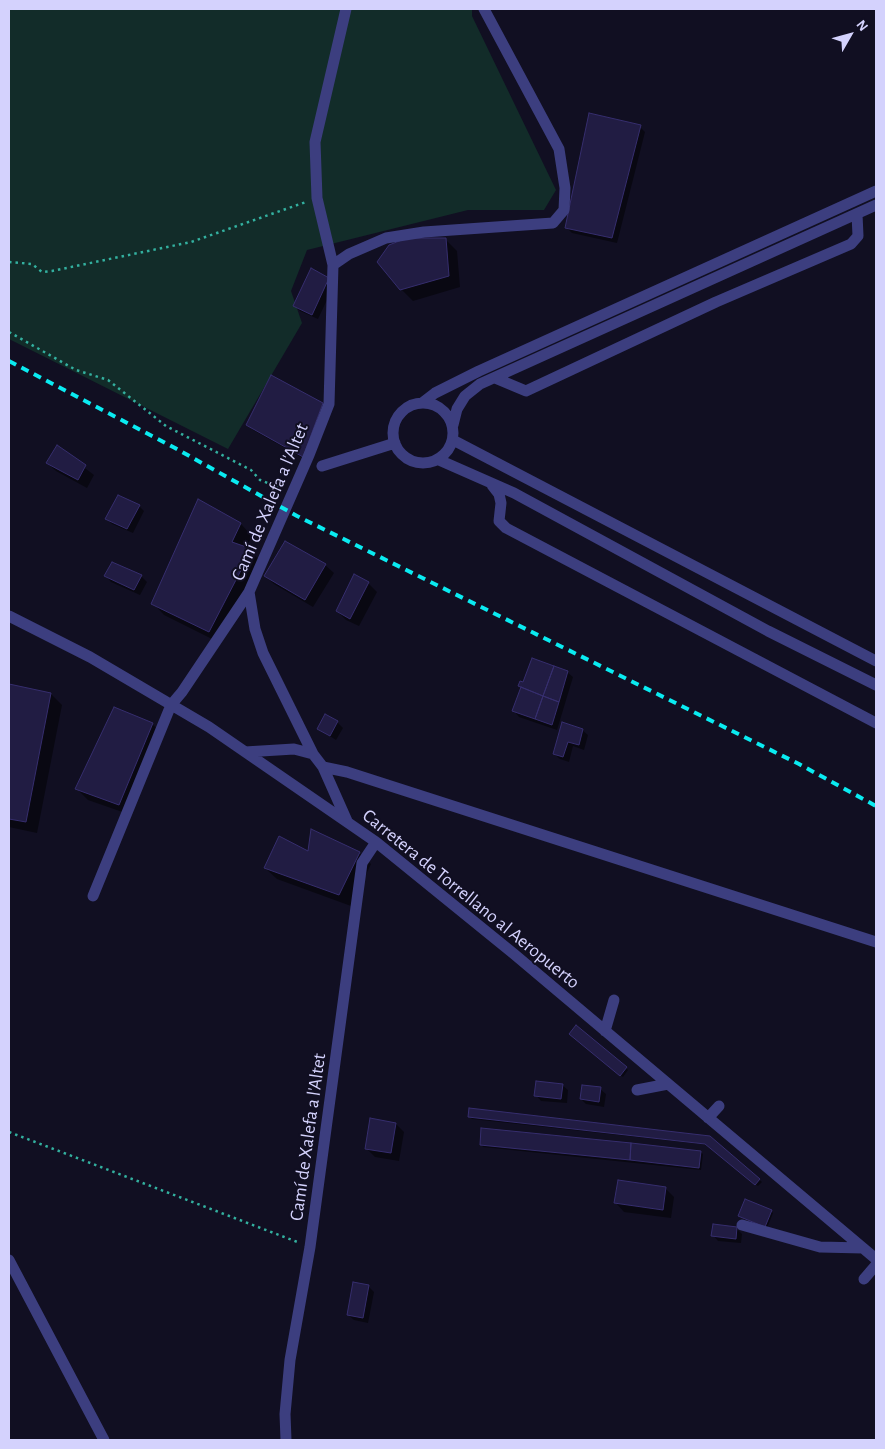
<!DOCTYPE html>
<meta charset="utf-8">
<style>
body{margin:0}
#map{position:relative;width:885px;height:1449px;overflow:hidden;background:#110f22;font-family:"Alegreya Sans",sans-serif}
canvas{display:block}
.frame{position:absolute;inset:0;border:10px solid #d4d2fd;pointer-events:none}
.north{position:absolute;left:825px;top:10px;width:50px;height:50px;-webkit-text-stroke:4px #110f22;paint-order:stroke;rotate:52deg;font-size:14px;font-weight:700;line-height:20px;text-align:center;color:#d4d2fd}
.north::after{content:'';display:block;margin:auto;width:18px;height:22px;background:#d4d2fd;clip-path:polygon(50% 0,100% 100%,50% 72%,0 100%)}
</style>
<div id="map">
<canvas width="885" height="1449"></canvas>
<div class="frame"></div>
<div class="north">N</div>
</div>
<script>
const g = document.querySelector('canvas').getContext('2d');
g.lineJoin = 'round';
function paint(path, color) {
  g.fillStyle = color;
  g.fill(path, 'evenodd');
}
function shape(rows) {
  const path = new Path2D();
  for (const r of rows) {
    if (r.length === 3) {
      path.moveTo(r[0] + r[2], r[1]);
      path.arc(r[0], r[1], r[2], 0, 2 * Math.PI);
      continue;
    }
    path.moveTo(r[0], r[1]);
    for (let i = 2; i < r.length; i += 2) path.lineTo(r[i], r[i + 1]);
  }
  return path;
}
function trace(path, color, width, dash) {
  g.strokeStyle = color;
  g.lineWidth = width;
  g.lineCap = dash ? 'butt' : 'round';
  g.setLineDash(dash || []);
  g.stroke(path);
}
function drawText(font, color, halo, rows, align = 'center') {
  g.font = font + ' "Alegreya Sans",sans-serif';
  g.lineWidth = 4;
  g.setLineDash([]);
  g.textBaseline = 'middle';
  g.strokeStyle = halo;
  g.fillStyle = color;
  for (const [text, x, y, turn = 0] of rows) {
    g.save();
    g.translate(x, y);
    g.rotate((+turn || 0) * Math.PI / 180);
    g.textAlign = isNaN(turn) ? turn : align;
    if (halo) g.strokeText(text, 0, 0);
    g.fillText(text, 0, 0);
    g.restore();
  }
}
const green = shape([
 [9,9,472,9,472,16,556,190,544,210,468,210,307,250,291,291,302,323,228,449,9,339]
]);
const shadow = shape([
 [640,127,645,132,617,243,572,233,566,227],
 [445,239,457,251,460,287,413,301,401,289],
 [311,270,334,285,318,319,300,311,295,306],
 [272,377,323,404,328,410,308,461,253,430,248,424],
 [57,447,94,475,87,488,56,471,47,463],
 [198,501,241,524,252,536,246,548,262,562,220,643,164,615,153,603],
 [139,506,144,511,133,533,112,524,107,519],
 [325,565,334,573,313,607,274,584,265,576],
 [106,576,141,576,147,582,140,595,111,582],
 [368,583,377,592,359,626,346,620,337,611],
 [567,672,573,677,557,730,519,717,514,711,522,688,519,686],
 [9,686,51,694,62,705,37,833,9,827],
 [337,722,343,728,336,740,319,729],
 [152,724,164,735,131,815,88,800,77,789],
 [582,730,588,735,584,750,573,746,569,762,560,759,554,754],
 [309,853,359,853,371,864,351,906,277,879,265,868],
 [573,1036,626,1068,628,1070,623,1077],
 [562,1085,568,1090,567,1103,541,1101,536,1095],
 [600,1089,606,1094,604,1107,586,1104,581,1099],
 [469,1117,709,1137,762,1182,758,1186,709,1145,472,1119],
 [396,1124,404,1132,399,1161,375,1157,366,1148],
 [481,1144,700,1152,703,1154,701,1170,483,1147],
 [665,1188,674,1197,671,1218,624,1212,616,1203],
 [771,1211,773,1213,767,1228,740,1216],
 [736,1228,742,1234,741,1243,718,1241,713,1235],
 [368,1286,374,1292,368,1323,354,1320,348,1315]
]);
const building = shape([
 [589,113,641,125,612,238,565,228,589,113],
 [407,238,446,238,449,276,400,290,377,262,389,245,407,238],
 [311,268,329,278,312,315,293,306,311,268],
 [271,375,323,403,303,457,246,425,271,375],
 [57,445,86,465,78,480,46,463,57,445],
 [118,495,140,505,127,529,105,519,118,495],
 [198,499,241,523,232,542,252,549,209,632,151,604,198,499],
 [285,541,326,564,305,600,264,576,285,541],
 [112,562,142,575,134,590,104,576,112,562],
 [354,574,369,582,350,619,336,611,354,574],
 [532,658,554,666,543,696,518,686,520,681,523,682,532,658],
 [554,666,568,671,559,702,543,696,554,666],
 [9,684,51,693,26,822,9,819,9,684],
 [521,687,543,696,535,719,512,711,521,687],
 [543,696,559,702,552,725,535,719,543,696],
 [114,707,153,723,119,805,75,789,114,707],
 [325,714,338,721,330,736,317,729,325,714],
 [562,722,583,729,579,745,568,742,563,757,553,754,562,722],
 [311,829,360,852,339,895,264,868,279,836,308,851,311,829],
 [576,1025,627,1067,620,1076,569,1034,576,1025],
 [536,1081,563,1084,561,1099,534,1096,536,1081],
 [582,1085,601,1087,599,1102,580,1099,582,1085],
 [469,1108,710,1136,760,1179,755,1185,705,1144,468,1117,469,1108],
 [370,1118,396,1123,391,1153,365,1149,370,1118],
 [481,1128,631,1143,630,1160,480,1145,481,1128],
 [631,1143,701,1151,699,1168,630,1160,631,1143],
 [618,1180,666,1187,663,1210,614,1203,618,1180],
 [745,1199,772,1210,765,1227,738,1216,745,1199],
 [713,1224,737,1227,736,1239,711,1236,713,1224],
 [353,1282,369,1285,363,1318,347,1315,353,1282]
]);
const path = shape([
 [9,262,32,264,42,272,52,271,191,242,306,202],
 [9,332,76,370,108,380,166,426,251,470,260,480,283,489],
 [9,1132,300,1243]
]);
const minor = shape([
 [346,9,315,142,317,198,333,265,329,404,309,455,249,592,255,629,263,653,313,754,323,767,347,821],
 [333,265,349,254,386,238,424,232,553,223,564,210,565,188,559,149,484,9],
 [495,378,526,391,716,302,851,244,858,236,857,214],
 [423,433,30],
 [422,403,435,393,479,371,876,191],
 [453,425,457,409,465,396,480,384,876,205],
 [453,440,876,661],
 [439,460,514,493,768,631,876,685],
 [322,466,395,443],
 [492,485,499,494,501,503,499,521,506,528,876,723],
 [9,616,90,657,209,727,376,842,514,954,876,1259],
 [245,752,294,749,313,754],
 [323,767,347,772,876,942],
 [93,896,171,705,182,692,249,592],
 [605,1031,614,1000],
 [637,1090,668,1084],
 [708,1118,719,1106],
 [742,1225,820,1247,863,1248],
 [9,1260,104,1440],
 [864,1279,876,1265],
 [286,1440,285,1414,290,1360,310,1247,362,863,376,842]
]);
const rail = shape([
 [9,361,175,448,297,516,799,764,876,806]
]);
const streetNames = [
 ["Camí de Xalefa a l'Altet",270,502,-67],
 ["Carretera de Torrellano al Aeropuerto",471,899,39],
 ["Camí de Xalefa a l'Altet",308,1137,-82]
];
paint(green, '#122c29');
paint(shadow, '#0007');
paint(building, '#211c43');
trace(building, '#362e6e', 1);
trace(path, '#33b09f', 2.5, [2.5, 4]);
trace(minor, '#3c3e7f', 11);
trace(rail, '#0aebf1', 4, [8, 6]);
drawText('19px', '#d4d2fd', '#110f22', streetNames);
</script>
